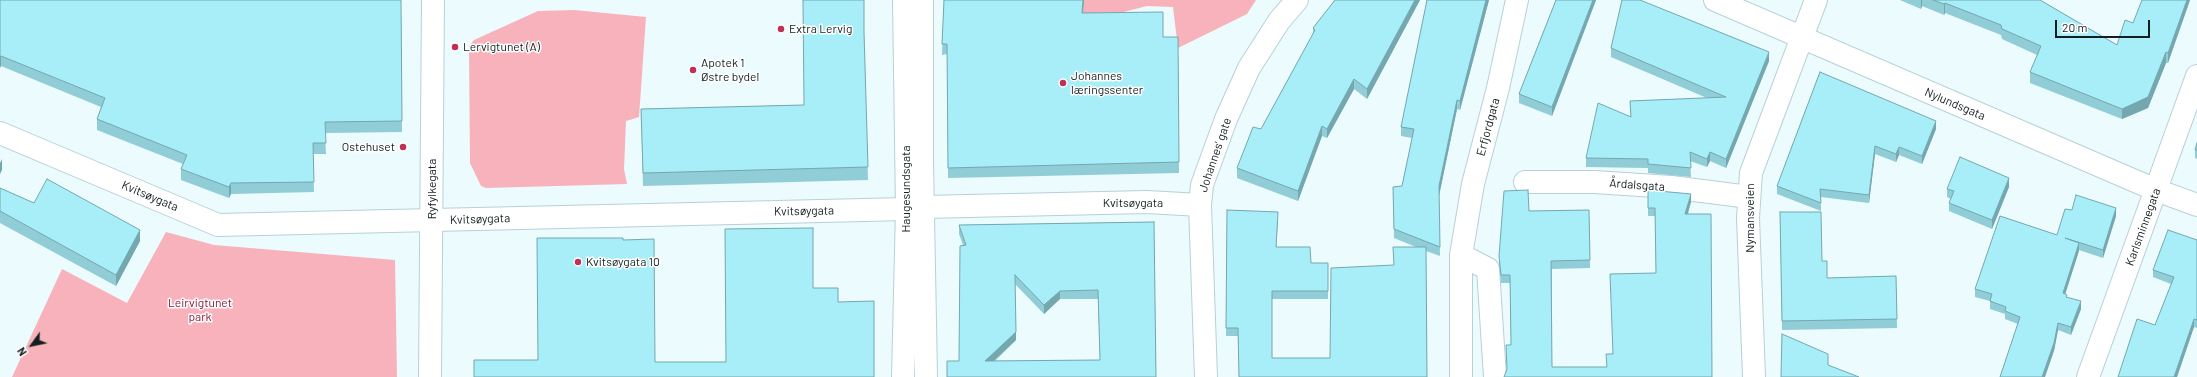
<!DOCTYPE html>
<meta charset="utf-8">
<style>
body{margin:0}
#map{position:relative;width:2197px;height:377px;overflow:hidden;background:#ebfbfe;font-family:Barlow,sans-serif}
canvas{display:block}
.north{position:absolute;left:12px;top:325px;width:40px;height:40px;-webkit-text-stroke:3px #fff;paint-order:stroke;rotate:237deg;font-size:11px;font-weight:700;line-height:16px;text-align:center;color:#141e20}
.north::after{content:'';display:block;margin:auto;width:14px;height:18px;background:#141e20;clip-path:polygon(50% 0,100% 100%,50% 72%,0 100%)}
.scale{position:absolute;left:2055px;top:20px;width:95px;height:18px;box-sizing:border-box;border:2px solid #141e20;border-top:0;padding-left:5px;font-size:12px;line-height:14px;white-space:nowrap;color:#141e20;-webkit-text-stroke:3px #fff;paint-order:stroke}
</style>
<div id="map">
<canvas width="2197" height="377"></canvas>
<div class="north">N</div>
<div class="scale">20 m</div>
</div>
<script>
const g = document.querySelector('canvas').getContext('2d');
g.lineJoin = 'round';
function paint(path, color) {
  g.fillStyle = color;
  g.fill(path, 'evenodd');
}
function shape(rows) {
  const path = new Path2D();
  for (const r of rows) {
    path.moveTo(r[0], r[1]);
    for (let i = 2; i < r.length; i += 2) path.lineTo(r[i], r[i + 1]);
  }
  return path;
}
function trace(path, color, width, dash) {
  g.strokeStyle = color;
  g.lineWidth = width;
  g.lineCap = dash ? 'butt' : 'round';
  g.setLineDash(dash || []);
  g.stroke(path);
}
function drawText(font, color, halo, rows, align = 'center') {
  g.font = font + ' Barlow,sans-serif';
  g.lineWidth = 3;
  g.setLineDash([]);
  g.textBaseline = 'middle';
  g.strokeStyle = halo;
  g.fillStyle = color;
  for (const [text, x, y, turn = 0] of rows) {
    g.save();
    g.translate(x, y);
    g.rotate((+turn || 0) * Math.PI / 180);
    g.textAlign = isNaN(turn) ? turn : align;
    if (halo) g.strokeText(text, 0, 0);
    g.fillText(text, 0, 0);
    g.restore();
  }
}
const green = shape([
 [1067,0,1256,0,1247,14,1178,48,1173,7,1147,6,1108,16,1090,30],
 [574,10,646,17,639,117,626,121,624,169,627,184,486,188,481,186,470,163,469,46,474,40,538,11],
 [166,232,214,245,395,260,397,377,12,377,62,269,127,303]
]);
const street = shape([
 [1715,0,2156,190,2197,205],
 [0,133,218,225,907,209],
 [1525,182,1594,182,1671,187,1749,197],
 [923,207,1147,202,1200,205],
 [1461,255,1488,269,1495,377],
 [1206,377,1200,205,1202,185,1226,119,1249,68,1279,21,1297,0],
 [1461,377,1461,255,1473,184,1498,88,1517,0],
 [1754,377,1748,218,1751,173,1816,0],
 [2088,377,2197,76]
]);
const secondary = shape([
 [922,0,922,160,926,377],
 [430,377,433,0],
 [903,377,907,209,904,0]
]);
const wall = shape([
 [0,0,401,0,402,132,325,133,326,154,313,154,314,192,231,194,229,198,181,180,181,169,183,164,97,130,97,119,101,107,1,66],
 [944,0,1084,0,1083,13,1163,37,1178,37,1179,173,948,178,947,54,942,55],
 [1335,0,1420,0,1367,99,1354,89,1327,138,1322,136,1298,201,1237,178,1237,168,1261,129,1313,34,1313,28],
 [1489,0,1460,110,1457,109,1439,195,1440,256,1426,251,1427,377,1239,377,1238,336,1226,336,1227,210,1278,220,1276,247,1311,263,1328,263,1328,299,1272,299,1272,358,1330,358,1394,265,1416,247,1394,238,1393,187,1402,186,1412,138,1401,136,1401,127],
 [1556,0,1596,0,1552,116,1519,103,1519,94],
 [1900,0,2040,0,2117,45,2133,23,2190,0,2168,63,2166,63,2148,108,2122,119,2030,83,2030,72,2037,55,2002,39,2001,35,1945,13,1944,15,1922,6,1921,9],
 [864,34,868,180,643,186,641,109,804,105],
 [1611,48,1769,61,1726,168,1710,161,1707,167,1690,161,1691,177,1648,173,1648,168,1586,167,1586,158,1631,117,1630,101,1707,98,1611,57],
 [1820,72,1936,129,1922,164,1899,155,1896,162,1875,154,1869,203,1821,197,1821,211,1777,194,1777,186],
 [2197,143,2197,159,2195,158,2195,150],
 [2009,187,1992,229,1949,211,1949,203,1951,199,1947,197,1947,189],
 [0,188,34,203,140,241,116,286,0,223],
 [1648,190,1691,202,1688,214,1712,377,1507,370,1506,345,1511,345,1510,283,1501,283,1499,264,1499,256,1529,211,1589,210,1590,268,1552,269,1552,367,1607,367,1612,354,1656,273,1655,216,1648,216],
 [2072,210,2116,216,2103,258,2079,250,2065,294,2067,297,2081,309,2071,335,2058,330,2054,351,2018,324,2005,319,2005,314,1990,309,1990,301,1975,297,1975,289,2057,235],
 [1780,212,1822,261,1827,278,1896,276,1897,328,1782,330],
 [1154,222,1156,377,959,361,963,245,959,234,959,225],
 [1015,284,1044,314,1060,299,1098,299,1100,360,995,361,1016,340],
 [2197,240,2197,328,2194,327,2177,377,2155,325,2171,284,2153,277,2153,270]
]);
const shadedWall = shape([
 [1083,0,1084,0,1082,24,1082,13],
 [1415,0,1420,0,1367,99,1367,89],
 [1486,0,1489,0,1460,110,1460,101],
 [1593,0,1596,0,1552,116,1552,107],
 [1921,0,1922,0,1922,6,1921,9],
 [2187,0,2190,0,2168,63,2168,53],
 [1945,3,1945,13,1944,15,1944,4],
 [1769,52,1769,61,1726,168,1726,159],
 [2166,52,2166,63,2148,108,2122,119,2122,109],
 [1,56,1,66,0,68,0,57],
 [1354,79,1354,89,1327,138,1327,129],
 [1457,100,1457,109,1439,196,1439,186],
 [1936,121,1936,129,1922,164,1922,156],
 [1322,126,1322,136,1298,201,1298,191],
 [1875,146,1875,154,1869,203,1869,195],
 [1899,147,1899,155,1896,162,1896,154],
 [1710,152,1710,161,1707,167,1707,159],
 [2,159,2,170,0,174,0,163],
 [2009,178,2009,187,1992,229,1992,220],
 [231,183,231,194,229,198,229,187],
 [1691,194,1691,202,1685,222,1685,214],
 [2116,208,2116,216,2103,258,2103,250],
 [140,230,140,241,116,286,116,275],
 [2079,243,2079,251,2063,301,2063,293],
 [1060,291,1060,299,1044,314,1044,305],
 [2081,301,2081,309,2071,335,2071,327],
 [2194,319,2194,327,2177,377,2174,377],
 [2058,323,2058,330,2054,351,2045,377,2042,377],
 [1016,332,1016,340,985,369,985,361]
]);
const building = shape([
 [0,0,401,0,402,121,325,122,326,143,313,143,314,182,231,183,229,187,181,169,187,155,97,119,105,98,1,56,0,57,0,0],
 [803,0,864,0,864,32,868,167,643,173,641,109,804,105,803,0],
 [944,0,1083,0,1082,13,1163,12,1163,37,1178,37,1179,162,948,168,947,44,942,44,944,0],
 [1335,0,1415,0,1367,89,1354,79,1327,129,1322,126,1298,191,1237,168,1253,127,1261,129,1315,30,1313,28,1335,0],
 [1427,0,1486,0,1460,101,1457,100,1439,186,1440,247,1394,229,1393,187,1402,186,1414,129,1401,127,1427,0],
 [1556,0,1593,0,1552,107,1519,94,1556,0],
 [1622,0,1640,0,1769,52,1726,159,1710,152,1707,159,1690,152,1691,168,1648,164,1648,159,1586,158,1598,103,1631,117,1630,101,1726,97,1611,48,1622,0],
 [1933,0,2040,0,2117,45,2125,20,2133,23,2142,0,2187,0,2168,53,2166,52,2148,97,2122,109,2030,72,2041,46,2002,29,2001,25,1945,3,1944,4,1933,0],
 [1820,72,1936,121,1922,156,1899,147,1896,154,1875,146,1869,195,1820,189,1821,203,1777,186,1820,72],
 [2197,143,2197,150,2195,150,2197,143],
 [1960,157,2009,178,1992,220,1949,203,1954,191,1947,189,1960,157],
 [47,179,140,230,116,275,0,211,0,188,34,203,47,179],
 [1528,190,1529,211,1589,210,1590,260,1551,261,1552,367,1607,367,1606,354,1613,354,1610,274,1656,273,1655,208,1648,208,1648,190,1691,194,1685,214,1711,214,1712,377,1504,377,1507,369,1506,345,1511,345,1510,275,1501,275,1499,256,1504,191,1528,190],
 [2076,195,2116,208,2103,250,2065,238,2079,243,2063,293,2067,295,2066,297,2081,301,2071,327,2058,323,2054,343,2042,377,2000,377,2020,317,2005,311,2006,307,1990,301,1992,294,1975,289,2000,216,2057,235,2065,209,2072,210,2076,195],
 [1227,210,1278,212,1276,247,1310,247,1311,263,1328,263,1328,291,1272,291,1272,358,1330,358,1331,268,1394,265,1393,247,1426,247,1427,377,1239,377,1238,328,1226,328,1227,210],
 [1780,212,1821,212,1822,261,1827,261,1827,278,1896,276,1897,319,1782,321,1780,212],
 [1154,222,1156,377,947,377,947,361,959,361,960,246,966,245,959,225,1154,222],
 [1015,275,1044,305,1060,291,1098,290,1100,360,985,361,1016,332,1015,275],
 [813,228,813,288,838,288,838,302,874,301,874,377,474,377,474,360,538,360,537,238,623,238,623,240,654,239,655,362,726,362,725,229,813,228],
 [2168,230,2197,240,2197,320,2194,319,2174,377,2118,377,2137,319,2155,325,2174,277,2153,270,2168,230],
 [1782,334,1828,354,1828,365,1859,377,1781,377,1782,334]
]);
const markers = [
 [781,29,4,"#c03055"],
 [455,47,4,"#c03055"],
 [693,70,4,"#c03055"],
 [1063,83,4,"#c03055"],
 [403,147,4,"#c03055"],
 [578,262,4,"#c03055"]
];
const poiNames = [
 ["Extra Lervig",789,29],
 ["Lervigtunet (A)",463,47],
 ["Apotek 1",701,63],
 ["Østre bydel",701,77],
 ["Johannes",1071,76],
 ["læringssenter",1071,90],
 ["Ostehuset",395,147,"right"],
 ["Kvitsøygata 10",586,262]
];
const streetNames = [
 ["Nylundsgata",1955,104,23],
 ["Erfjordgata",1488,127,-75],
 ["Johannes' gate",1215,155,-71],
 ["Årdalsgata",1637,185,4],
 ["Ryfylkegata",432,189,-90],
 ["Haugesundsgata",906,189,-90],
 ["Kvitsøygata",150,196,23],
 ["Kvitsøygata",1133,203],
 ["Kvitsøygata",804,211,-1],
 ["Nymansveien",1750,218,-90],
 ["Kvitsøygata",480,219,-2],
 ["Karlsminnegata",2143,227,-70]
];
const parkNames = [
 ["Leirvigtunet",200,303],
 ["park",200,317]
];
paint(green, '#f8b2bb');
trace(street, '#b7d1d6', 24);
trace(secondary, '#b7d1d6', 24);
trace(street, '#fff', 22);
trace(secondary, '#fff', 22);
paint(wall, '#90cdd6');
paint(shadedWall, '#75a7ae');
paint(building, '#a7eef9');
trace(building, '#75a7ae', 1);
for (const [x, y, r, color] of markers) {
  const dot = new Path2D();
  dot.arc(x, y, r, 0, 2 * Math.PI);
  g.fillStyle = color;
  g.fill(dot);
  trace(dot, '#fff', 1.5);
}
drawText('12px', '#141e20', '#fff', poiNames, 'left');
drawText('12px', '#141e20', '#fff', streetNames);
drawText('12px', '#8c1939', '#fff', parkNames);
</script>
